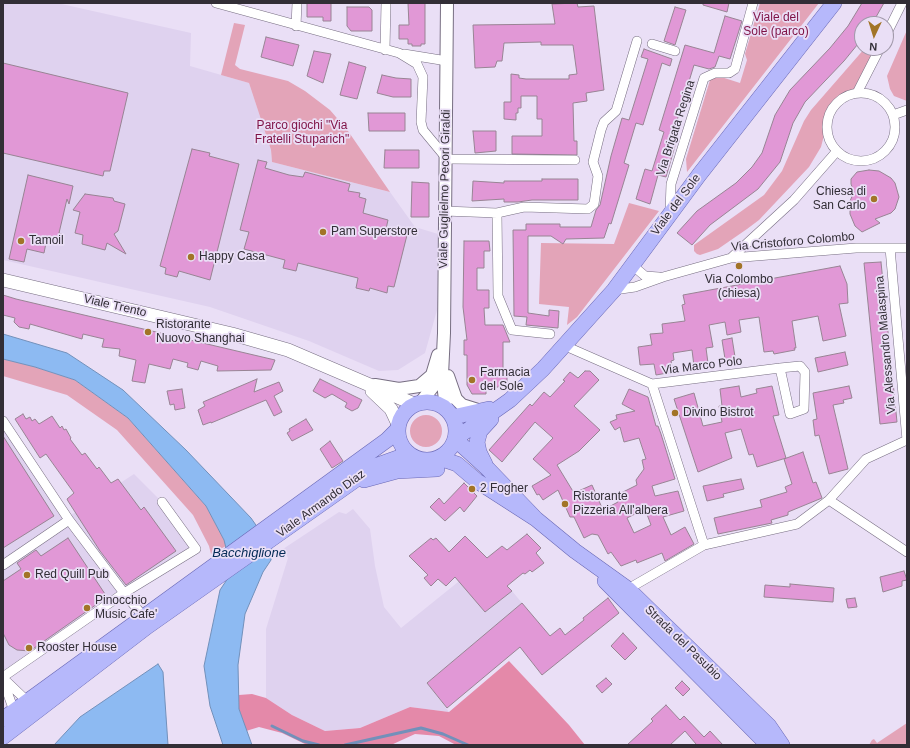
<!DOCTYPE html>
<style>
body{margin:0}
#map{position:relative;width:910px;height:748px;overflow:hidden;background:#eadff6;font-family:Arial,sans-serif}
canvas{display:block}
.frame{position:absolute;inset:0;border:4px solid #322e36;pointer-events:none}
.north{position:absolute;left:854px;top:16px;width:40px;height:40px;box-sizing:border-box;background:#eadff6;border:1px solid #a098a9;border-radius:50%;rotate:184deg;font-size:11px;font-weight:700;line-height:16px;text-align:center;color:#322e36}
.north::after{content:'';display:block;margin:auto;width:14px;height:18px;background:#a27427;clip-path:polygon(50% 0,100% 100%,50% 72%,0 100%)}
</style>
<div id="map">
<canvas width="910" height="748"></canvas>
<div class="frame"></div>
<div class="north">N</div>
</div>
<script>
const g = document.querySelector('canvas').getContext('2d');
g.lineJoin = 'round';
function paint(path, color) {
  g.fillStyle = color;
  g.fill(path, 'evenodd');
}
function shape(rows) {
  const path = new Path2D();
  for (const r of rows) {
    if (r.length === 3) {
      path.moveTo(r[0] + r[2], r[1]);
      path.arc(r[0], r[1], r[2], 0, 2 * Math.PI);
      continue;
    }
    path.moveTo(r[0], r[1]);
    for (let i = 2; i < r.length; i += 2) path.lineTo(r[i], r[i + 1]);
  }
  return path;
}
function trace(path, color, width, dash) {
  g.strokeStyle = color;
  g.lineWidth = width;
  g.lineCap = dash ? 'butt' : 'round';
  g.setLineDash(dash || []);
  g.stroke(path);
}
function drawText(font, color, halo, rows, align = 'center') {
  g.font = font + ' Arial,sans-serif';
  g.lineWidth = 3.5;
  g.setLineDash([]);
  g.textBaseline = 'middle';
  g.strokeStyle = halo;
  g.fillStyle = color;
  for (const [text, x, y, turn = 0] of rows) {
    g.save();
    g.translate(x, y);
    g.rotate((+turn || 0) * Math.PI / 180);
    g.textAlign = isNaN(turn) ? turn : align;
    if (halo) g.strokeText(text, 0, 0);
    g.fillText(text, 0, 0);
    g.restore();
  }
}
const built = shape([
 [3,3,57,3,191,33,190,66,249,83,271,150,272,162,390,192,415,227,438,234,437,310,425,353,398,370,379,371,309,341,210,307,3,260],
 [3,421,68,517,134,474,162,502,196,549,3,677],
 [353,509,370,529,375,566,384,607,401,628,463,578,485,612,512,591,522,603,427,683,449,712,410,707,360,728,325,731,292,715,266,698,266,629,288,558,283,549,339,512,346,514]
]);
const green = shape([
 [760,3,819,3,687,172,686,159,710,80,715,75,740,83,747,60,745,54],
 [234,23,245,25,235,65,240,69,288,81,305,91,330,110,348,131,390,192,272,162,271,150,249,83,221,75],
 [907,30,907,101,894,96,890,89,887,76],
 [865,48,876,48,854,89,833,100,821,147,809,167,759,220,747,229,718,249,700,255,697,254,694,251,694,245,764,195,782,171,804,121,811,110],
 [629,203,659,211,577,317,567,325,569,307,539,304,541,243,614,244],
 [3,359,35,367,75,380,128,418,206,506,224,540,226,546,211,554,209,546,193,515,117,430,67,395,3,376],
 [426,431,16],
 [907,723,907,745,869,745,872,740,874,739,877,743]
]);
const forest = shape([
 [509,661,569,725,585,745,456,745,439,736,415,734,391,745,307,745,282,733,259,727,246,731,239,709,239,695,252,694,266,698,292,715,325,731,360,728,410,707,449,712]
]);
const water = shape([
 [3,334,67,353,123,390,186,450,251,518,272,548,271,560,263,572,245,614,238,665,239,709,252,745,223,745,210,706,204,666,220,590,232,572,224,540,206,506,128,418,75,380,35,367,3,359,3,334],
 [158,664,163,672,168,745,54,745,80,717,158,664]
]);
const stream = shape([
 [272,726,303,741,319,745],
 [345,745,421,728,443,734,468,745]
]);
const building = shape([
 [307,3,331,3,331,21,323,21,323,17,307,17,307,3],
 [408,3,425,3,425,44,421,44,421,46,412,46,412,44,408,44,408,39,399,39,399,25,409,25,408,3],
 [577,3,578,7,594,6,604,90,586,93,587,101,573,103,574,141,577,141,577,155,512,154,512,136,542,136,542,119,537,119,537,96,521,96,521,108,518,108,518,113,516,113,516,120,504,119,504,102,511,102,511,74,519,75,519,78,526,79,569,79,569,75,577,74,573,45,541,45,541,42,504,43,502,61,497,61,495,67,475,68,473,25,555,24,552,4,577,3],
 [703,3,729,3,727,12,703,5,703,3],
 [862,3,884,3,872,24,862,24,862,39,844,61,805,102,793,123,780,162,758,189,710,225,692,245,677,233,697,211,736,183,752,167,762,153,775,115,790,90,830,48,848,26,862,3],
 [347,7,369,7,372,10,372,31,351,31,347,26,347,7],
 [675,7,686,10,675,45,664,41,675,7],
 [725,16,742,21,730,59,719,56,715,67,709,69,694,65,672,137,677,139,666,177,658,175,650,204,636,199,645,169,652,171,664,132,659,130,685,45,714,53,725,16],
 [266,37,299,45,293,66,261,57,266,37],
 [644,49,672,59,670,66,662,63,643,125,636,123,624,163,629,165,611,224,609,223,604,238,566,239,563,244,551,236,528,236,528,313,549,316,549,310,559,311,558,328,526,325,527,317,514,316,513,230,526,230,526,224,560,224,560,227,591,227,596,210,600,205,611,156,622,118,629,120,648,59,641,57,644,49],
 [314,51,331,54,323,83,307,76,314,51],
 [349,62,366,67,357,99,340,95,349,62],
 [3,63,128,93,110,171,104,171,103,176,3,153,3,63],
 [382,75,396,78,411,79,411,97,393,97,377,93,382,75],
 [368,113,405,113,405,131,369,131,368,113],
 [473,131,496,131,496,151,475,153,473,131],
 [192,149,210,153,209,156,239,164,210,280,179,271,177,277,165,274,166,268,160,266,192,149],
 [385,150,419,150,419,168,384,168,385,150],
 [258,160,267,162,265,168,289,175,303,177,305,172,350,184,348,191,360,193,359,197,366,199,363,213,388,220,386,229,407,235,394,287,388,286,387,293,370,288,369,291,356,288,358,278,298,263,296,271,283,268,285,260,244,249,249,232,240,230,258,160],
 [869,170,879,171,891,178,895,183,899,197,895,209,891,213,875,219,880,223,862,232,855,226,850,214,850,201,854,192,851,184,851,179,857,172,869,170],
 [28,175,73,186,69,204,67,199,59,233,62,234,60,241,47,238,44,253,27,249,24,262,9,259,28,175],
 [542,179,578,179,578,200,532,200,518,202,504,202,504,199,472,201,473,181,504,183,504,181,542,181,542,179],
 [412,182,429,183,429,217,411,217,412,182],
 [85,194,113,198,114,201,125,204,118,231,114,234,126,254,107,243,105,250,82,244,83,235,75,233,80,212,73,210,85,194],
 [464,241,489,241,490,251,484,251,484,268,477,268,477,290,489,290,489,308,484,308,485,325,503,325,510,342,503,342,503,370,507,370,507,387,486,387,486,394,472,394,467,385,467,355,464,355,464,340,467,340,463,307,464,241],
 [881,262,897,422,880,424,864,263,881,262],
 [840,266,847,284,848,303,839,304,846,336,823,341,818,316,792,321,796,348,794,348,795,350,774,354,773,351,764,352,759,317,739,320,741,332,727,335,725,322,709,325,713,347,706,348,708,363,694,366,692,350,673,353,674,360,671,361,673,372,656,375,654,364,640,365,638,347,652,345,650,334,663,333,662,324,685,321,682,305,685,304,683,295,840,266],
 [3,295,16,299,275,360,271,370,217,371,218,366,201,361,198,370,187,367,188,363,173,359,170,369,149,364,145,383,132,381,136,360,119,356,120,349,102,347,104,339,83,334,82,339,30,324,29,329,19,327,14,322,15,318,3,315,3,295],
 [732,338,736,363,726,365,722,340,732,338],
 [845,352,848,365,818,372,815,358,845,352],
 [585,371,590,371,599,380,574,406,600,430,579,451,557,465,574,493,592,485,603,510,618,502,615,496,637,485,636,480,644,469,642,460,646,459,639,438,624,442,620,427,615,430,610,422,617,419,616,415,635,411,622,404,629,389,648,397,656,426,658,426,661,434,675,479,652,486,655,496,678,491,684,511,663,517,671,535,685,527,694,544,665,561,662,553,637,563,636,560,621,566,611,552,608,554,598,535,592,534,584,538,574,517,570,517,558,490,543,500,539,494,537,495,532,486,551,475,533,459,553,438,535,422,502,462,489,450,530,404,532,406,544,392,550,397,565,381,563,380,570,372,578,378,585,371],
 [645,509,651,525,634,533,627,518,645,509],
 [257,379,254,392,279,382,283,391,274,396,282,412,274,416,266,400,211,423,211,422,203,425,198,410,205,406,203,402,257,379],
 [320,379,362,400,358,408,352,411,345,407,347,403,332,394,325,398,313,391,320,379],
 [739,386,741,397,757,393,756,389,772,386,779,415,773,416,786,458,757,467,753,454,749,455,741,429,725,433,732,458,698,472,674,399,694,393,703,426,722,422,719,406,722,406,720,389,739,386],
 [849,386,852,398,843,400,844,403,833,405,848,469,829,474,819,435,815,436,813,420,817,419,813,393,849,386],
 [182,389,185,408,175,410,174,404,170,405,167,391,182,389],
 [23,414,26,419,30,417,32,421,35,419,39,424,52,416,60,428,62,426,64,430,66,429,71,438,70,439,82,455,85,453,97,469,99,467,111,483,118,479,141,510,144,507,176,551,126,585,100,551,68,501,67,499,74,493,46,454,40,458,15,419,23,414],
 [306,419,313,430,292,441,287,433,290,431,289,429,306,419],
 [3,436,54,516,3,548,3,436],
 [330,441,343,461,332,468,320,449,330,441],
 [803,452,813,483,816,482,822,498,788,512,788,515,771,520,772,523,718,534,714,518,762,507,760,500,787,492,785,487,792,484,784,459,803,452],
 [741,479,744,489,723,494,724,497,707,501,703,486,741,479],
 [464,483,477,496,464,512,460,507,445,521,430,507,439,498,444,504,464,483],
 [527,534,541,548,536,553,544,563,532,572,530,570,525,574,523,573,507,586,512,591,485,612,455,577,446,586,438,579,431,586,424,578,428,575,409,556,431,538,433,540,436,538,449,552,465,536,487,558,502,546,507,550,527,534],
 [68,538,107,597,30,651,17,650,9,645,3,633,3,581,21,569,17,563,36,550,41,556,68,538],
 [904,571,907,580,902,581,902,586,883,592,880,577,904,571],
 [790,584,834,588,833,602,764,597,765,585,790,587,790,584],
 [608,598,619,613,542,675,520,647,447,708,427,683,522,603,550,636,560,628,565,635,584,620,583,618,608,598],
 [855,598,857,607,848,608,846,599,855,598],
 [623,633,637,648,625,660,611,646,623,633],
 [606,678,612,684,602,693,596,686,606,678],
 [682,681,690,689,683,696,675,688,682,681],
 [666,705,680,720,684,716,704,737,710,731,723,745,695,745,696,744,685,731,670,745,627,745,653,721,651,719,666,705]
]);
const minor = shape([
 [216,3,399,53,417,64,423,77,421,122,423,130,447,159,575,160],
 [296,26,297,3],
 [886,35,902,3],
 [652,44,675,51],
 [385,50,386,3],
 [404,54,447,61],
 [857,93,880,48],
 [861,127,34],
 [893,115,907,110],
 [444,211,497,213,524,207,588,209,594,204,598,176,593,162,601,130,604,122,616,111,637,41],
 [670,212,671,184,704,78,715,73,729,73,735,69,753,3],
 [497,213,498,296,512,330,550,334],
 [890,248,907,440],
 [731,258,794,200,837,151],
 [632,265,645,276,659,277],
 [614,290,635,287,663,277,731,258,856,248,907,248],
 [563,345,652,384,780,368,800,366,805,372,804,409,790,414,780,368],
 [652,384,704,545],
 [3,421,69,520],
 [829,500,907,552],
 [3,565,69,520,124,593,3,677],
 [628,589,704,545,797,524,829,500,866,459,907,440],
 [143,616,124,593,196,549,162,502],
 [3,678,27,701],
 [3,680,14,711]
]);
const tertiary = shape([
 [448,376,456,399,462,405,481,411],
 [375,385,399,389,419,386,432,375,438,355],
 [421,402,442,375],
 [446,408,442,375,444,333,447,3]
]);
const secondary = shape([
 [3,280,232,334,288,350,414,404],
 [372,391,391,409,398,424]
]);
const primary = shape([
 [427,431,29],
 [453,417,489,409],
 [429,460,445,460,457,464,477,481,536,519,575,551,628,589,769,726,782,745],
 [485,464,479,452,477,442,480,431,491,419],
 [364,480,397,471,437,469],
 [536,519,488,469,455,439,510,400,543,369,614,290,699,175,834,3],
 [605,581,768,745],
 [3,719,387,440,397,430],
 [3,737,148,626,375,466,400,457,414,457]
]);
const markers = [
 [874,199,4,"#a27427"],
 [323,232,4,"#a27427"],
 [21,241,4,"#a27427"],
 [191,257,4,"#a27427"],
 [739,266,4,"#a27427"],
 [148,332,4,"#a27427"],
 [472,380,4,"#a27427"],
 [675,413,4,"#a27427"],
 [472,489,4,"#a27427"],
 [565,504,4,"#a27427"],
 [27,575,4,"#a27427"],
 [87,608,4,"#a27427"],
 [29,648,4,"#a27427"]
];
const parkNames = [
 ["Viale del",776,18],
 ["Sole (parco)",776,32],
 ["Parco giochi \"Via",302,126],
 ["Fratelli Stuparich\"",302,140]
];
const streetNames = [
 ["Via Brigata Regina",676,128,-72],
 ["Viale Guglielmo Pecori Giraldi",445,189,-89],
 ["Viale del Sole",676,205,-53],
 ["Via Cristoforo Colombo",793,242,-5],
 ["Viale Trento",115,306,13],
 ["Via Alessandro Malaspina",886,345,-95],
 ["Via Marco Polo",702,366,-7],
 ["Viale Armando Diaz",321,504,-36],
 ["Strada del Pasubio",683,643,44]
];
const poiNames = [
 ["Chiesa di",866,192,"right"],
 ["San Carlo",866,206,"right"],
 ["Pam Superstore",331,232],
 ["Tamoil",29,241],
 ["Happy Casa",199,257],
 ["Via Colombo",739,280,"center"],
 ["(chiesa)",739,294,"center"],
 ["Ristorante",156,325],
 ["Nuovo Shanghai",156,339],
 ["Farmacia",480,373],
 ["del Sole",480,387],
 ["Divino Bistrot",683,413],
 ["2 Fogher",480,489],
 ["Ristorante",573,497],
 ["Pizzeria All'albera",573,511],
 ["Red Quill Pub",35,575],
 ["Pinocchio",95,601],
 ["Music Cafe'",95,615],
 ["Rooster House",37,648]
];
const waterNames = [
 ["Bacchiglione",249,553]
];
paint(built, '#dfd2ef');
paint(green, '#e3a4b8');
paint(forest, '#e489a9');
paint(water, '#8dbaf2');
trace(water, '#7290ba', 1);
trace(stream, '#7290ba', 3);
paint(building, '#e198d6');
trace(building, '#988494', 1);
trace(minor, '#776e82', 10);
trace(tertiary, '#776e82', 14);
trace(secondary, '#776e82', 14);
trace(primary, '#6968b5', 16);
trace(minor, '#fff', 9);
trace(tertiary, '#fff', 12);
trace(secondary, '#fff', 13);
trace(primary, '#b6b8fb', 15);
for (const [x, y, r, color] of markers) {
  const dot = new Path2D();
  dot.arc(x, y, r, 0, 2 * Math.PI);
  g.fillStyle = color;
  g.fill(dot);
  trace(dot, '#eadff6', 1.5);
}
drawText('12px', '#7f1246', '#eadff6', parkNames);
drawText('12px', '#322e36', '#eadff6', streetNames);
drawText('12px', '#322e36', '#eadff6', poiNames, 'left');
drawText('italic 13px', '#032a55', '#eadff6', waterNames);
</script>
